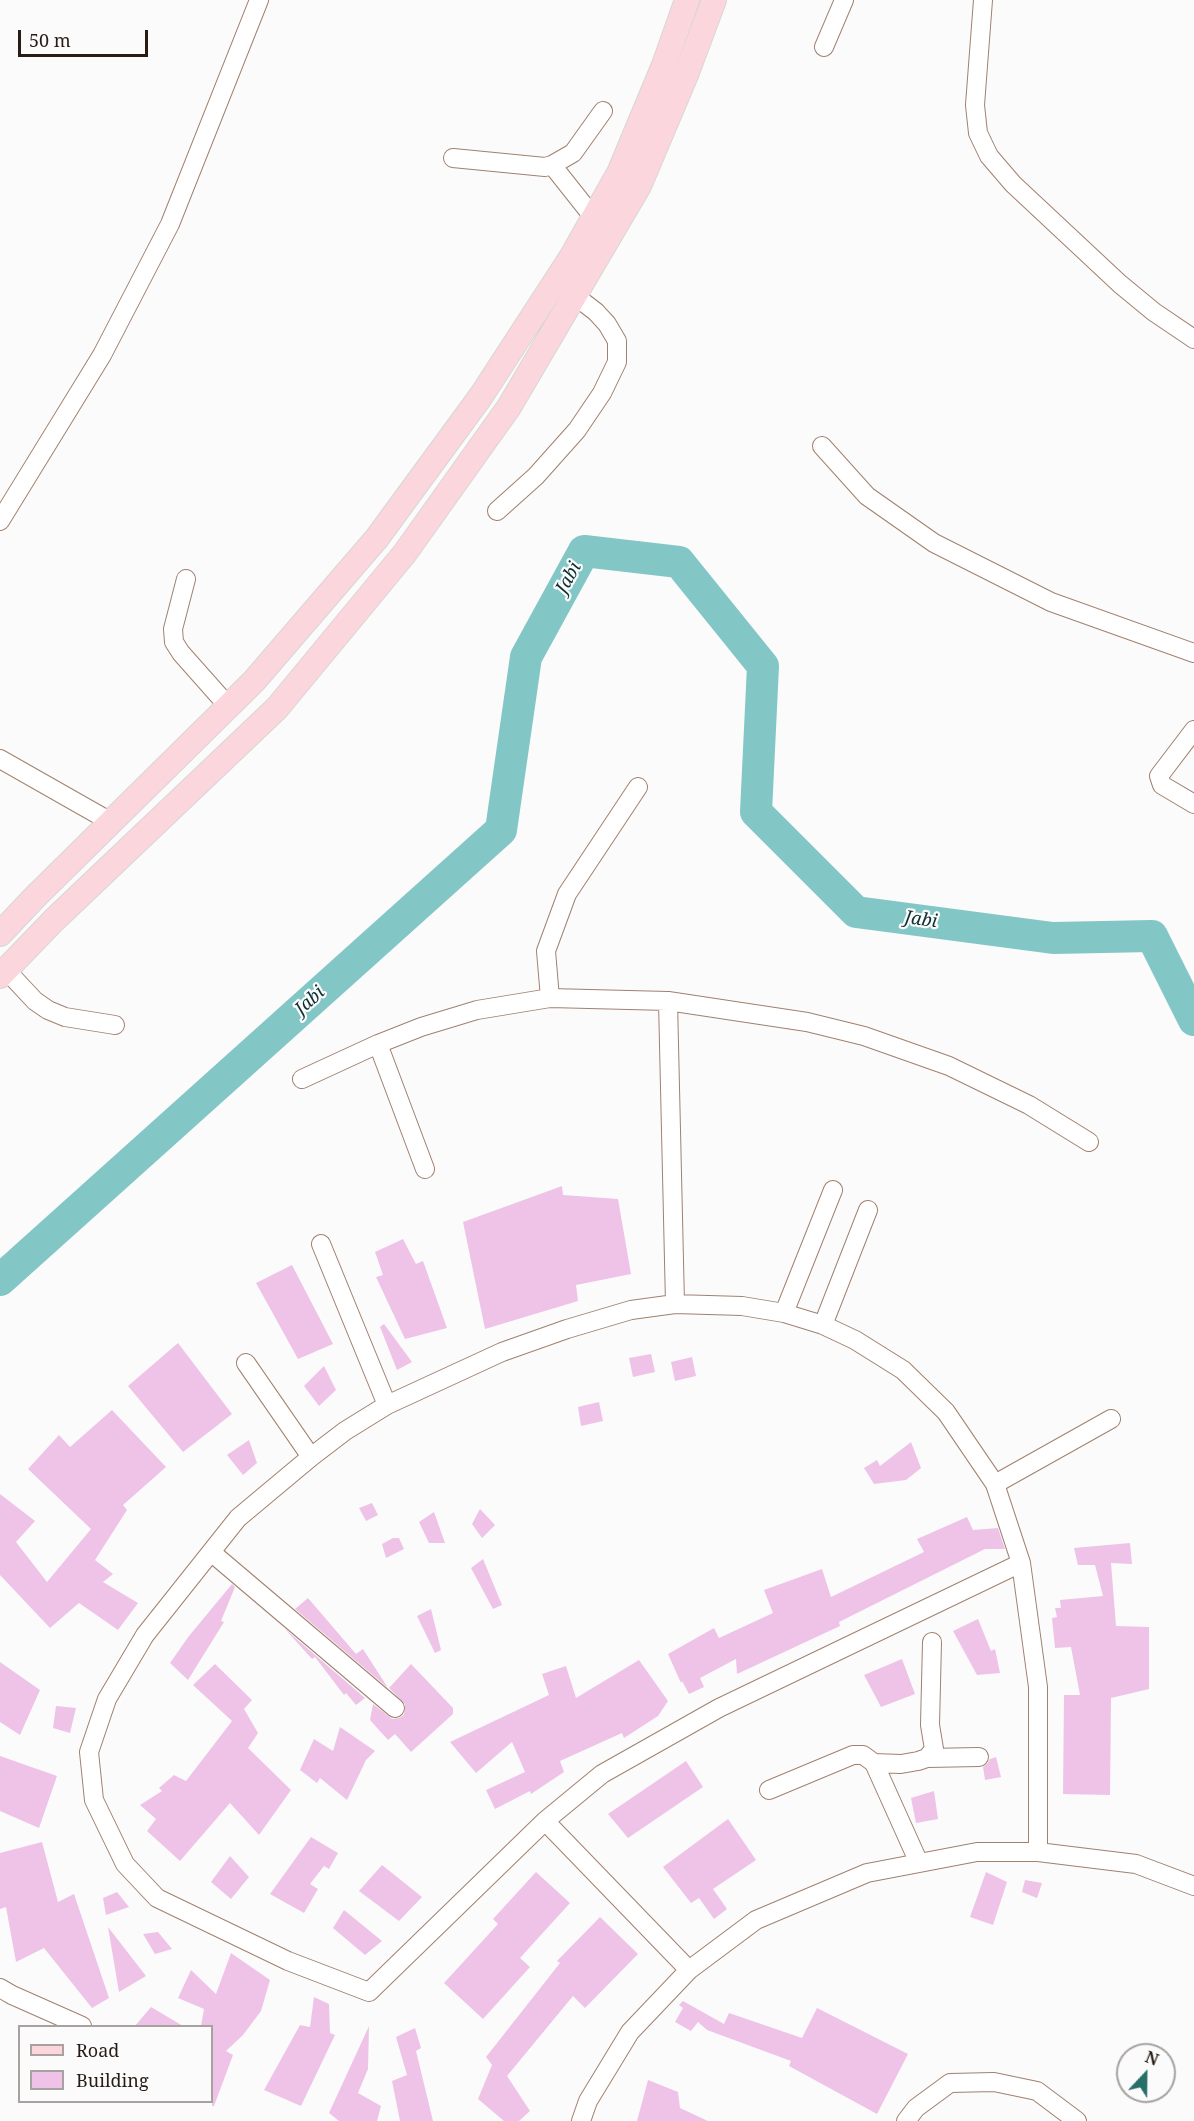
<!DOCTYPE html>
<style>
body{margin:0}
#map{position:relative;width:1194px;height:2121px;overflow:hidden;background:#fbfbfb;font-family:"Noto Serif",serif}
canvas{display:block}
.legend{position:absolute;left:18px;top:2025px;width:195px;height:78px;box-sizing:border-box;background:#fbfbfb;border:2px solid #a7a29f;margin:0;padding:8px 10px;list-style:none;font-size:18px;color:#281c15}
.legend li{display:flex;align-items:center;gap:12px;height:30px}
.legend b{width:30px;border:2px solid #a7a29f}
.north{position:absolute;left:1116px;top:2043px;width:60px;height:60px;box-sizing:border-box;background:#fbfbfb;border:2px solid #a7a29f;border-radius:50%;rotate:22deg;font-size:16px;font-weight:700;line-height:24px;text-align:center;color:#281c15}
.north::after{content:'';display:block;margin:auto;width:21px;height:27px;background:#276f68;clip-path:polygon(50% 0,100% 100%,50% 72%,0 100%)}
.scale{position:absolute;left:18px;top:30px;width:130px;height:27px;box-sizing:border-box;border:3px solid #281c15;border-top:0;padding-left:8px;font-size:18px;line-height:21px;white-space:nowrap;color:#281c15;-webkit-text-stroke:4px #fbfbfb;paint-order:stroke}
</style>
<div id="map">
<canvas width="1194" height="2121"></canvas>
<ul class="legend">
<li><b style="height:8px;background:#fbd6dd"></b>Road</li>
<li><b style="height:16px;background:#eec3e7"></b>Building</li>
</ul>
<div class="north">N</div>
<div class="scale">50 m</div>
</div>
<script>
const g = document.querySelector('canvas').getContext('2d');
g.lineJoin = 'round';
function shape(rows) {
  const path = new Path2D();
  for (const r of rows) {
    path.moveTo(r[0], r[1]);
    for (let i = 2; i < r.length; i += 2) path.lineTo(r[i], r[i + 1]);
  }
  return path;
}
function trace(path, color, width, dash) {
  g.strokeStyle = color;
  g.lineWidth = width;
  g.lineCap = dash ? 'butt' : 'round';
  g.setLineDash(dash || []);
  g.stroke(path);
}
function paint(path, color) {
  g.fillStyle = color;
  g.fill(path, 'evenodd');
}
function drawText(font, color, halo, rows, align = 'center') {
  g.font = font + ' "Noto Serif",serif';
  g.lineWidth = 4.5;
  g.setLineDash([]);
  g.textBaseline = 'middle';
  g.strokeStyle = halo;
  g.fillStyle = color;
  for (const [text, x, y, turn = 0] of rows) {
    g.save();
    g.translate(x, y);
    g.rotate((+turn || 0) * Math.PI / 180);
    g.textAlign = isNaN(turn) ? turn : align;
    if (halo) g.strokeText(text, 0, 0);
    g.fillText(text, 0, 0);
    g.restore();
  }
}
const river = shape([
 [0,1280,501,830,526,657,584,551,679,562,763,666,756,812,856,912,1053,938,1152,936,1194,1020]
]);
const building = shape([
 [562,1186,563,1195,618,1199,631,1274,576,1285,578,1301,485,1329,463,1222],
 [403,1239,416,1264,423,1261,447,1328,405,1339,376,1277,383,1275,375,1252],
 [292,1265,333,1344,298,1359,256,1283],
 [384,1324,412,1362,397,1370,380,1327],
 [178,1343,232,1414,183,1452,128,1386],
 [651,1354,655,1372,633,1377,629,1358],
 [692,1357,696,1376,675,1381,671,1362],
 [324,1366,336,1390,319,1406,304,1386],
 [599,1402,603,1421,581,1426,578,1407],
 [112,1410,166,1467,123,1505,127,1510,95,1560,113,1574,103,1582,138,1603,118,1630,79,1603,50,1628,0,1575,0,1494,35,1521,16,1542,47,1582,91,1529,28,1469,59,1435,70,1447],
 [249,1440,257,1463,243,1475,227,1455],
 [911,1442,921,1468,906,1480,874,1484,864,1468,877,1460,880,1466],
 [372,1503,378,1515,366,1521,359,1508],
 [480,1509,495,1525,482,1538,472,1524],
 [434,1512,445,1543,429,1543,419,1522],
 [967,1517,973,1530,998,1528,1005,1549,985,1549,839,1622,840,1626,737,1674,736,1659,700,1678,704,1687,689,1694,682,1681,681,1683,668,1654,714,1628,719,1638,773,1613,764,1590,822,1569,831,1597,924,1552,917,1539],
 [393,1538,399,1538,404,1549,386,1558,382,1544],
 [1130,1543,1132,1564,1111,1563,1116,1626,1149,1627,1149,1689,1111,1698,1110,1795,1063,1794,1064,1695,1080,1695,1071,1647,1055,1648,1052,1618,1057,1617,1055,1608,1061,1608,1060,1600,1103,1596,1095,1565,1078,1565,1074,1548],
 [483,1559,502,1605,493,1609,471,1568],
 [232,1584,235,1587,221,1621,224,1622,188,1680,170,1663,189,1636],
 [308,1598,356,1654,363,1649,388,1688,295,1609],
 [431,1609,441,1650,435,1653,417,1616],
 [978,1619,991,1651,995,1649,1000,1673,977,1675,953,1631],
 [285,1629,365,1698,356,1705,346,1693,344,1695,315,1657,312,1659],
 [902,1659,915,1694,881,1707,864,1675],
 [639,1660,668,1701,658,1716,624,1738,622,1733,560,1761,564,1772,531,1794,530,1791,495,1809,486,1790,525,1772,512,1742,476,1773,450,1742,549,1695,542,1674,566,1666,576,1698],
 [0,1662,40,1690,20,1735,0,1722],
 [215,1664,252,1700,244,1709,258,1733,248,1748,291,1790,259,1835,230,1803,180,1861,147,1831,156,1819,140,1805,162,1791,159,1788,174,1775,186,1781,232,1721,193,1685],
 [411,1664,453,1708,453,1714,411,1752,395,1734,388,1740,370,1720,373,1704,392,1719,399,1718,404,1715,405,1704,389,1688],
 [56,1706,76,1708,70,1733,53,1728],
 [340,1727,375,1751,366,1760,347,1800,320,1778,317,1783,300,1770,314,1739,333,1751],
 [0,1756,57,1776,39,1828,0,1811],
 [996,1757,1001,1777,985,1780,983,1767,988,1763,990,1759],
 [686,1761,703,1787,628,1838,608,1814],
 [934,1791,938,1819,916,1823,911,1798],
 [728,1819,756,1860,713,1889,727,1909,714,1919,699,1898,691,1903,663,1867],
 [311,1837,338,1853,329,1869,324,1866,310,1884,318,1889,304,1913,270,1894],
 [42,1842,58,1902,74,1894,109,1998,92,2008,44,1948,16,1962,6,1907,0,1909,0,1853],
 [230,1856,249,1877,231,1899,211,1882],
 [382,1865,422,1897,399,1921,359,1891],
 [536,1872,570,1903,520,1958,530,1967,483,2019,444,1983,498,1924,493,1919],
 [986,1872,1007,1882,993,1925,970,1917],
 [1025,1880,1042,1883,1037,1898,1022,1892],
 [117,1892,129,1907,106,1915,103,1898],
 [344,1910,382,1941,365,1955,333,1928],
 [600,1917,638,1954,585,2008,573,1996,507,2076,530,2111,519,2121,504,2121,478,2099,492,2065,486,2057,560,1963,557,1961],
 [108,1927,146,1976,119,1992],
 [158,1932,172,1949,155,1954,143,1934],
 [231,1953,270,1980,261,2011,243,2035,226,2051,233,2055,214,2106,212,2106,212,2026,201,2026,204,2009,178,1998,191,1970,216,1994],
 [314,1997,329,2004,330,2033,335,2035,301,2106,264,2090,300,2025,310,2027],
 [683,2001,724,2024,729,2013,802,2038,817,2008,908,2054,877,2114,789,2066,791,2061,707,2030,698,2022,691,2031,675,2022,683,2008,679,2005],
 [151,2007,183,2026,135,2026],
 [369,2026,368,2069,358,2093,381,2106,377,2121,339,2121,329,2113],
 [415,2028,421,2048,416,2051,433,2121,400,2121,392,2081,407,2075,396,2037],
 [648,2080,678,2092,680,2108,708,2121,637,2121]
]);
const minor = shape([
 [983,0,975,105,978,133,989,156,1013,184,1120,284,1154,312,1194,339],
 [824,47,844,0],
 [453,158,545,167,552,165,573,153,603,111],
 [552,165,594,218],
 [822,446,867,496,934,543,1051,602,1194,653],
 [497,511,536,476,577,430,602,393,617,362,617,341,607,324,596,312,574,295],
 [0,521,102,355,170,224,259,0],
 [186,579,173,629,174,642,181,653,228,706],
 [1194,730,1159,776,1162,785,1194,804],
 [0,759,111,822],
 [6,970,35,1001,48,1010,65,1017,115,1025],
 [550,998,546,951,567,894,638,787],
 [668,1001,807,1022,864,1036,949,1066,1029,1105,1089,1142],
 [378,1044,425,1169],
 [302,1079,378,1044,421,1027,477,1010,550,998,668,1001,675,1304],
 [321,1244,387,1405],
 [784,1313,833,1190],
 [823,1325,868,1210],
 [246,1363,311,1457],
 [995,1484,1111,1419],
 [211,1552,395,1708],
 [1021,1563,719,1708,602,1774,545,1821,369,1992,288,1961,157,1898,125,1864,94,1800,89,1752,107,1699,145,1635,238,1518,311,1457,345,1431,387,1405,502,1352,567,1329,631,1310,675,1304,742,1306,784,1313,823,1325,855,1340,903,1370,946,1412,995,1484,1021,1563,1038,1687,1038,1852],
 [927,1758,979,1757],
 [874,1763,901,1764,918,1761,927,1758,934,1749,930,1725,932,1642],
 [769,1790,853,1755,863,1755,874,1763,919,1863],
 [545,1821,689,1970],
 [0,1988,12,1995,82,2026],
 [581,2121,588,2101,630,2032,689,1970,756,1920,867,1873,977,1852,1038,1852,1136,1864,1194,1886],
 [906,2121,916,2108,950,2083,994,2082,1037,2091,1077,2121]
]);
const major = shape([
 [0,934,35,897,254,681,377,538,481,396,572,256,619,173,664,65,687,0],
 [0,976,54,920,277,708,405,553,509,407,639,186,686,75,714,0]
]);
const waterNames = [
 ["Jabi",569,578,-61],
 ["Jabi",921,920,8],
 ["Jabi",310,1001,-42]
];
trace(river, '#83c6c6', 32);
paint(building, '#eec3e7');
trace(minor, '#a0816f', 20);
trace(major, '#d8d6d5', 26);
trace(minor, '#fff', 18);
trace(major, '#fbd6dd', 24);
drawText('italic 18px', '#0d2f30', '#fbfbfb', waterNames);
</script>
